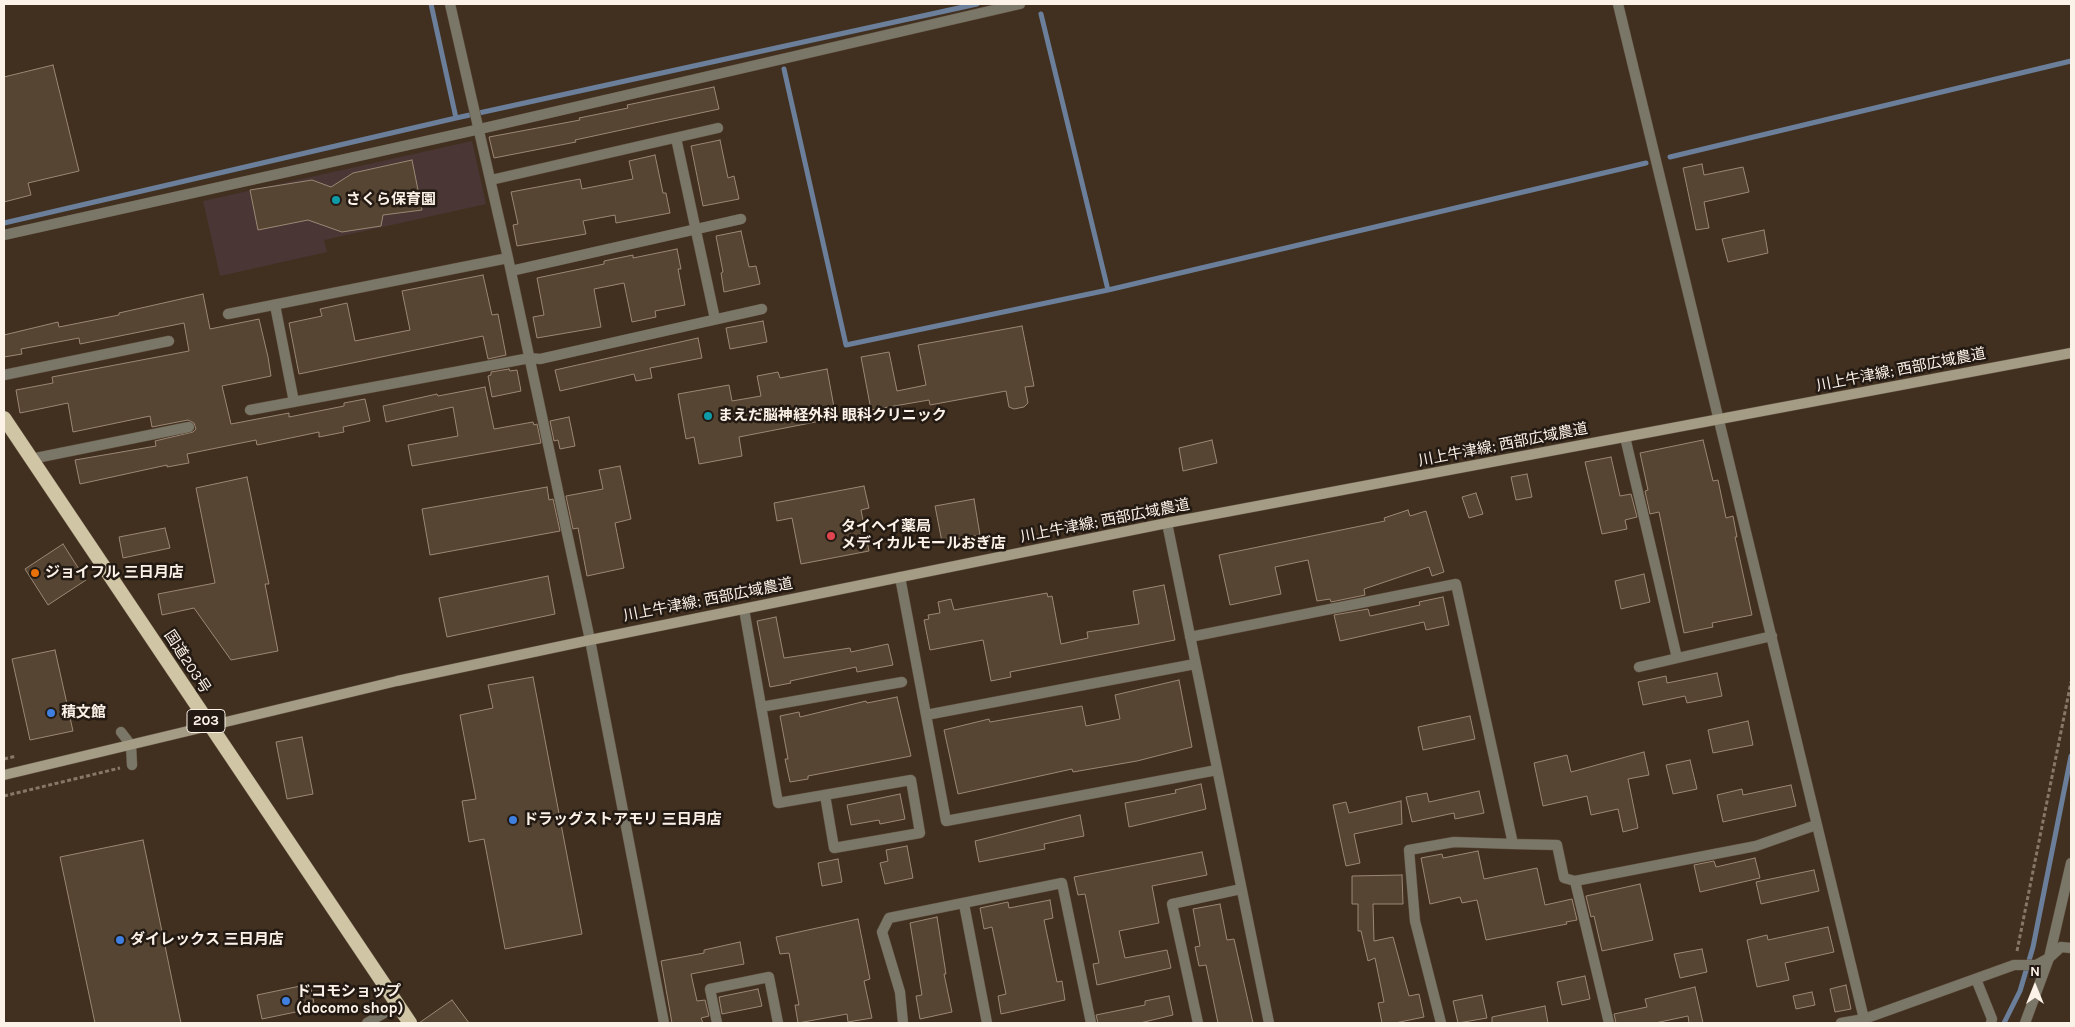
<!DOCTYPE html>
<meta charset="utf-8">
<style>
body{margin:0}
#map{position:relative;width:2075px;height:1027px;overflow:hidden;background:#41301f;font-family:Karla,sans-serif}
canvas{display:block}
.frame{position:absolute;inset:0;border:5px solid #fdf2e8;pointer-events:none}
.north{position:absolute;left:2010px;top:962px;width:50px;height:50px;-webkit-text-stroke:4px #221a13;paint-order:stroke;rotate:0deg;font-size:14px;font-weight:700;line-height:20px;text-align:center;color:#fdf2e8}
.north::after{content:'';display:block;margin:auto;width:18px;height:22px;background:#fdf2e8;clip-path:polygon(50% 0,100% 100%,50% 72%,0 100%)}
</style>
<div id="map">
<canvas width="2075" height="1027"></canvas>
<div class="frame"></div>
<div class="north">N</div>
</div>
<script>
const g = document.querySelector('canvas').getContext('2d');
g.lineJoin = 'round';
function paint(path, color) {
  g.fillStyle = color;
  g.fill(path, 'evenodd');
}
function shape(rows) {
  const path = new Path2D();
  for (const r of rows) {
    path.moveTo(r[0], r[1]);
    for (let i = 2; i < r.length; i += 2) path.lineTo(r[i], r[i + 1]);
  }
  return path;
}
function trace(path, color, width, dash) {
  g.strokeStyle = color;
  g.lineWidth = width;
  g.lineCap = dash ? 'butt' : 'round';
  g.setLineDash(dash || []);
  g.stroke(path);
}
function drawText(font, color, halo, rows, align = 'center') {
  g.font = font + ' Karla,"Noto Sans JP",sans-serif';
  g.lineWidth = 5;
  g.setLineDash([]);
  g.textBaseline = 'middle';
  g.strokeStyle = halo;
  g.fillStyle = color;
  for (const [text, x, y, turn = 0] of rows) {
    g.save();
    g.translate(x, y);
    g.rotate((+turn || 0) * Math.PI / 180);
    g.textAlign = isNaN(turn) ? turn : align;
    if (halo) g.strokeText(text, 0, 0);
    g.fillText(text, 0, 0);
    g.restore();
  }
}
const education = shape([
 [472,141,486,204,324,240,327,252,220,276,203,201]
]);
const stream = shape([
 [431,4,456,118],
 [1041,14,1108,290],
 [784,69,846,345,1108,290,1646,163],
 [1670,157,2071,61],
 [4,223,456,118,977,4],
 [2004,1023,2020,991,2033,947,2071,756]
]);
const building = shape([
 [53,65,79,171,28,183,31,195,4,202,4,77,53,65],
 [714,87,719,109,575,140,576,142,494,158,489,137,580,120,579,118,628,108,627,105,714,87],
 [720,140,728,178,734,176,739,199,703,206,691,146,720,140],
 [655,155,663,193,666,193,670,213,616,223,615,215,583,221,586,234,517,246,513,225,518,224,511,192,580,179,582,189,633,179,629,161,655,155],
 [412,160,422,210,383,215,381,226,342,232,308,220,258,230,250,190,312,180,331,187,353,173,412,160],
 [1702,164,1704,175,1743,167,1749,192,1704,202,1709,228,1696,230,1683,168,1702,164],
 [1764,230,1768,253,1728,262,1722,239,1764,230],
 [741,231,749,267,756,266,760,284,724,292,721,273,723,272,716,236,741,231],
 [677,249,681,269,678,269,685,305,655,311,656,317,632,322,624,283,594,289,601,327,537,338,533,317,544,315,537,278,604,264,604,261,633,255,633,258,677,249],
 [483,275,492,315,498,314,506,355,488,359,483,336,299,374,289,323,322,316,320,309,347,303,355,341,410,330,402,291,483,275],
 [203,294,210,329,259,319,268,357,271,376,222,386,231,424,289,413,289,417,344,406,344,403,365,399,370,421,343,427,344,432,319,437,319,432,257,445,256,440,187,454,189,463,167,467,167,465,80,484,75,460,156,446,155,441,193,432,196,429,194,423,188,420,152,427,150,416,73,432,68,403,20,413,16,390,53,383,52,377,189,351,184,323,80,344,79,338,21,349,22,354,4,357,4,335,58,322,59,327,119,315,119,313,203,294],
 [763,321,767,342,730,349,726,328,763,321],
 [1022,326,1034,386,1025,387,1028,403,1024,407,1014,409,1009,407,1006,391,930,405,929,400,871,410,861,357,889,352,897,391,926,385,918,345,1022,326],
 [698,338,702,358,650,368,652,378,636,381,634,374,560,391,555,370,698,338],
 [509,369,510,371,517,370,521,391,492,397,488,376,491,375,491,372,509,369],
 [827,369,836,418,739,437,742,456,699,464,694,437,686,439,678,394,729,385,732,401,761,396,757,376,778,372,780,378,827,369],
 [485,387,494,429,533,422,534,425,537,424,541,443,412,466,408,445,458,436,453,407,386,422,383,406,437,394,438,396,485,387],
 [569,417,575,446,560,449,558,440,554,441,550,421,569,417],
 [1212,440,1217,463,1183,471,1179,448,1212,440],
 [1703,440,1713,481,1718,480,1726,518,1733,516,1737,537,1735,537,1752,615,1712,623,1713,627,1684,633,1659,512,1650,514,1645,491,1648,490,1640,453,1703,440],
 [1611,457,1620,496,1631,494,1637,517,1625,520,1627,529,1602,534,1585,462,1611,457],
 [620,466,631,519,615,523,624,568,587,576,578,528,573,529,566,496,603,489,599,470,620,466],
 [1527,474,1532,497,1516,500,1511,477,1527,474],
 [247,477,269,584,265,584,278,651,231,660,194,608,162,615,158,594,215,583,196,488,247,477],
 [864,486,869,508,861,510,869,551,801,564,792,518,777,521,774,503,864,486],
 [547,487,549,500,553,499,560,531,430,555,422,509,547,487],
 [1476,493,1483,514,1469,518,1462,497,1476,493],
 [974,499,980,535,942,542,935,506,974,499],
 [1408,510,1410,516,1426,511,1444,572,1432,576,1429,567,1364,589,1365,595,1331,602,1330,599,1317,601,1308,560,1275,567,1281,594,1230,605,1219,555,1385,521,1384,518,1408,510],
 [165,528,170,548,123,558,119,537,165,528],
 [63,544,86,580,48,605,25,569,63,544],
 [1644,574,1650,602,1621,609,1615,581,1644,574],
 [548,576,555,614,447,637,439,598,548,576],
 [1164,585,1175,640,1010,672,1011,677,991,681,983,640,930,650,924,620,929,619,928,615,940,613,938,602,951,599,954,610,1047,593,1048,597,1052,596,1061,644,1088,638,1087,632,1139,624,1133,591,1164,585],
 [1443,597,1449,625,1426,630,1424,622,1340,641,1334,615,1368,609,1370,616,1420,605,1419,602,1443,597],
 [776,617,784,658,850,648,851,652,888,644,893,665,857,672,856,667,790,681,791,683,770,687,757,621,776,617],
 [55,650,73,731,30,740,12,659,55,650],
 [1717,673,1722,696,1687,703,1685,696,1643,705,1638,682,1666,676,1667,683,1717,673],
 [533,677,582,934,505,949,484,839,469,842,462,801,476,799,460,715,493,708,488,685,533,677],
 [1179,680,1192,747,1137,761,1073,772,1072,769,958,794,944,730,989,719,990,722,1082,706,1086,726,1120,719,1115,695,1179,680],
 [897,697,911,756,808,776,808,779,790,782,785,759,788,759,780,716,799,712,800,717,866,701,867,703,897,697],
 [1470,716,1475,739,1423,750,1418,727,1470,716],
 [1748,721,1753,745,1713,753,1708,730,1748,721],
 [302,737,313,794,287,799,276,742,302,737],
 [1644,752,1649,775,1628,779,1638,828,1623,832,1618,809,1591,815,1587,796,1543,806,1534,763,1567,755,1571,772,1644,752],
 [1690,760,1697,789,1673,794,1666,765,1690,760],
 [1201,784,1206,809,1129,827,1125,803,1176,793,1175,790,1201,784],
 [1791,785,1796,806,1723,822,1717,795,1742,789,1743,795,1791,785],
 [1479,791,1484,813,1455,819,1454,813,1412,822,1406,797,1427,793,1429,802,1479,791],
 [900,794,905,819,880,824,879,820,851,825,847,805,900,794],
 [1401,801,1402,824,1354,834,1360,863,1346,866,1333,805,1346,802,1349,813,1401,801],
 [1080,815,1084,836,1044,844,1045,849,979,862,975,841,1080,815],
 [143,840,181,1023,95,1023,60,857,143,840],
 [907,846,913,878,885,884,880,863,888,861,886,850,907,846],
 [1478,851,1484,879,1537,868,1545,905,1572,899,1577,920,1566,922,1567,924,1486,940,1477,900,1462,903,1460,897,1430,904,1421,858,1442,854,1443,858,1478,851],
 [1202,852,1207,875,1152,886,1159,923,1119,931,1125,958,1167,950,1171,968,1097,985,1093,964,1099,963,1085,894,1078,895,1074,877,1202,852],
 [1755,858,1760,878,1700,892,1694,865,1714,861,1716,867,1755,858],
 [838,859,842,882,822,886,818,863,838,859],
 [1814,870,1819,891,1761,904,1756,882,1814,870],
 [1402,875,1403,904,1373,904,1374,941,1393,937,1409,996,1419,994,1424,1017,1395,1023,1382,1023,1378,1003,1384,1002,1375,958,1368,961,1361,931,1358,931,1358,904,1352,904,1352,876,1402,875],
 [1640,884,1653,940,1602,951,1594,916,1591,917,1586,896,1640,884],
 [1050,900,1053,918,1044,920,1057,982,1062,981,1065,1000,1001,1014,998,996,1006,994,992,927,984,929,980,908,1008,902,1009,908,1050,900],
 [1220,904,1227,940,1234,939,1253,1023,1218,1023,1206,965,1199,966,1195,947,1200,946,1193,909,1220,904],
 [937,917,946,974,944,974,952,1012,920,1019,916,996,922,995,910,923,937,917],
 [858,919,870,979,864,981,872,1018,848,1022,847,1014,798,1023,795,1005,799,1005,789,953,780,954,776,937,858,919],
 [1828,927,1834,952,1785,963,1789,980,1757,987,1747,940,1767,935,1768,940,1828,927],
 [740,942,744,964,691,974,697,1001,705,1000,709,1016,701,1018,703,1023,672,1023,661,961,704,953,704,950,740,942],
 [1702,949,1707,972,1680,978,1674,954,1702,949],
 [1585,976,1590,999,1562,1005,1557,982,1585,976],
 [310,984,315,1008,262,1019,257,995,310,984],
 [1846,985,1851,1009,1835,1012,1830,989,1846,985],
 [1695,987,1703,1023,1689,1023,1688,1016,1655,1023,1616,1023,1614,1014,1647,1007,1645,999,1695,987],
 [758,989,762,1006,722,1014,719,997,758,989],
 [1812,992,1815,1005,1796,1009,1793,996,1812,992],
 [1482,995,1487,1018,1458,1023,1453,1001,1482,995],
 [1169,996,1173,1015,1140,1023,1098,1023,1096,1015,1145,1005,1145,1001,1169,996],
 [452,1000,469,1023,419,1023,452,1000],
 [1545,1006,1548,1023,1492,1023,1492,1017,1545,1006]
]);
const path = shape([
 [4,759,16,756],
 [4,796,120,768],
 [2017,951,2071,682]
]);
const minor = shape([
 [450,4,508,258,590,640,664,1023],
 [1618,4,1865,1023],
 [676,138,715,319],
 [491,180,718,128],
 [4,235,480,129,1020,4],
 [511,271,741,219],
 [275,305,294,402],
 [228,314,508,258],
 [4,375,169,341],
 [250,410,530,358,540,359,762,309],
 [1625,437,1677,658],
 [31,459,189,427],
 [1167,523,1269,1023],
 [900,577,946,821,1217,770],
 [744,609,778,803,911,780,920,833,834,848,825,795],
 [1190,637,1456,584,1513,844,1557,845,1564,878,1575,881,1609,1023],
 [1639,667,1772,636],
 [761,707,902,682],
 [926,715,1195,664],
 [121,732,131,745,132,765],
 [1575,881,1756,846,1816,825],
 [964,904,987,1023],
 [1976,979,1992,1019,1991,1023],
 [367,1023,398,1005],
 [717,1023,710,989,769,977,778,1023],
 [903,1023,900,992,882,932,889,918,1062,883,1091,1023],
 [1198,1023,1172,904,1241,889],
 [1441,1023,1415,921,1409,850,1454,842,1513,844],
 [1841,1023,1864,1019,2014,965,2036,965,2049,958,2061,947,2071,948]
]);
const tertiary = shape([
 [2025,1023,2049,958,2071,863]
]);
const secondary = shape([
 [4,775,397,681,590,640,1167,523,2071,353]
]);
const trunk = shape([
 [4,418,410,1023]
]);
const markers = [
 [336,200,5,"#0f9aa8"],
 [708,416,5,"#0f9aa8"],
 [831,536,5,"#e0444e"],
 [35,573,5,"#e8710a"],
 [51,713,5,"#3f7fe0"],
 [513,820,5,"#3f7fe0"],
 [120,940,5,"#3f7fe0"],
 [286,1001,5,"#3f7fe0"]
];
const shields = [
 [206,721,38]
];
const shieldNames = [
 ["203",206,721]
];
const poiNames = [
 ["さくら保育園",346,200],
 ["まえだ脳神経外科 眼科クリニック",718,416],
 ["タイヘイ薬局",841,527],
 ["メディカルモールおぎ店",841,544],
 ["ジョイフル 三日月店",45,573],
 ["積文館",61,713],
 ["ドラッグストアモリ 三日月店",523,820],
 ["ダイレックス 三日月店",130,940],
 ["ドコモショップ",296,992],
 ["(docomo shop)",296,1009]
];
const streetNames = [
 ["川上牛津線; 西部広域農道",1901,370,-11],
 ["川上牛津線; 西部広域農道",1503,445,-11],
 ["川上牛津線; 西部広域農道",1105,521,-11],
 ["川上牛津線; 西部広域農道",708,600,-11],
 ["国道203号",187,662,57]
];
paint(education, '#4a3635');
trace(stream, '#6b7f9b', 5);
paint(building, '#574533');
trace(building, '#9b8774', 1);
trace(minor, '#5f4f3f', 11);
trace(tertiary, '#5f4f3f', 11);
trace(secondary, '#5f4f3f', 11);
trace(trunk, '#5f4f3f', 15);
trace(path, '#867768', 3, [4, 2.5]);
trace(minor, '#7b7768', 10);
trace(tertiary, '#7b7768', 10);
trace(secondary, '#a49c85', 10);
trace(trunk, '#d0c6a5', 14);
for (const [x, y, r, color] of markers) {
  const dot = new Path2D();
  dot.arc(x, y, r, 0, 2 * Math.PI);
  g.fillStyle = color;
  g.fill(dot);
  trace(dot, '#221a13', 2);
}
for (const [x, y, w] of shields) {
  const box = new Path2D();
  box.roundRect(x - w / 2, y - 11.5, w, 23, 4);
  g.fillStyle = '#221a13';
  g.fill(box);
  trace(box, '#fdf2e8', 1);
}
drawText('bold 14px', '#fdf2e8', null, shieldNames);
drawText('bold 15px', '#fdf2e8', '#221a13', poiNames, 'left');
drawText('15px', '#fdf2e8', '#221a13', streetNames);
</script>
